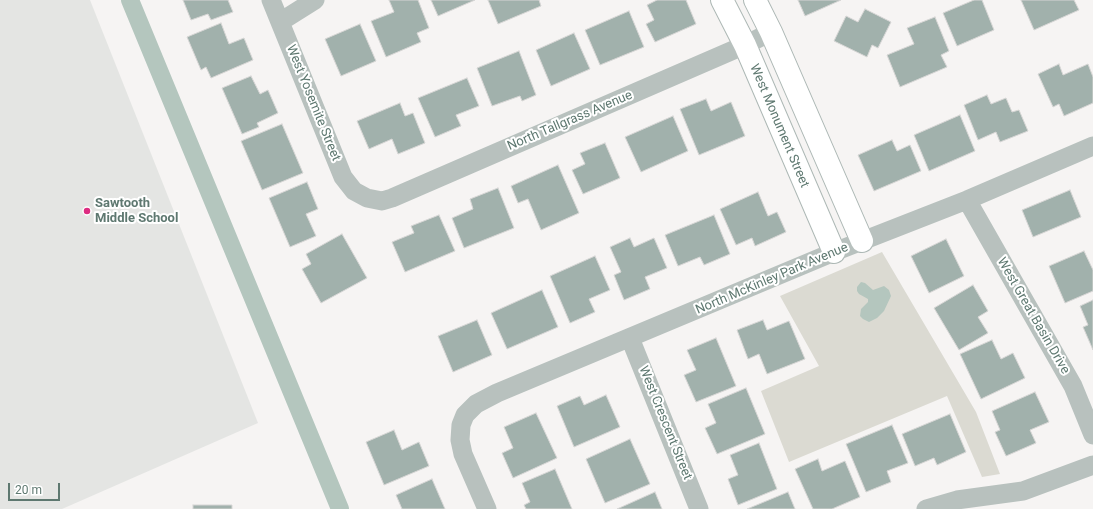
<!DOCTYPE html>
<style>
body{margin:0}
#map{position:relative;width:1093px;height:509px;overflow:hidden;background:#f6f4f3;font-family:Roboto,sans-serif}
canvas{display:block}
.scale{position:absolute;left:8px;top:483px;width:52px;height:18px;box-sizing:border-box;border:2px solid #5e7870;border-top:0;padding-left:5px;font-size:12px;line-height:14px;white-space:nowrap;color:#5e7870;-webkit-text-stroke:3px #fff;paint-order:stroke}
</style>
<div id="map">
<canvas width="1093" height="509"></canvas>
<div class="scale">20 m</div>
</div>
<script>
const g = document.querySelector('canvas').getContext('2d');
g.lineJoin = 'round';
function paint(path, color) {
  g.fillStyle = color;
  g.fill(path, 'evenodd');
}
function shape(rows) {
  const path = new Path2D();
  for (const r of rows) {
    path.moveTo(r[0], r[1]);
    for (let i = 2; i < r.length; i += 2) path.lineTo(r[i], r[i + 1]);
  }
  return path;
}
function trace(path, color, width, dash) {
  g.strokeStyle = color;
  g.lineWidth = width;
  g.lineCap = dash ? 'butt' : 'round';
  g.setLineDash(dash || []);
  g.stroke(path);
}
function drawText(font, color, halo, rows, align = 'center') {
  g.font = font + ' Roboto,sans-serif';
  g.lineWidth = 4;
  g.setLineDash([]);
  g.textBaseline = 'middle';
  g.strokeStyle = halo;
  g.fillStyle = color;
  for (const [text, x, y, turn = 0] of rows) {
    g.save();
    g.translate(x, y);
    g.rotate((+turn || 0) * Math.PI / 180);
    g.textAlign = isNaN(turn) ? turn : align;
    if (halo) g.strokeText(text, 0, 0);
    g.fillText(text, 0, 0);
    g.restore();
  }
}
const built = shape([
 [0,0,90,0,258,423,62,509,0,509]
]);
const green = shape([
 [882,252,976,412,1000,474,982,477,947,396,789,462,761,391,819,366,780,296]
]);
const water = shape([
 [861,282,865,283,873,290,884,286,889,290,891,296,884,311,877,318,869,322,863,319,860,316,861,309,868,302,868,299,859,294,857,291,857,287]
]);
const canal = shape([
 [130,0,340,509]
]);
const building = shape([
 [183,0,228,0,233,12,211,20,208,14,191,20,183,0],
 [389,0,418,0,429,28,417,33,421,42,386,57,371,21,394,12,389,0],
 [431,0,475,0,438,16,431,0],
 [488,0,539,0,541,6,498,24,488,0],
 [657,0,686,0,696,24,655,42,646,24,654,20,647,5,657,0],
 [798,0,841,0,805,16,798,0],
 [974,0,982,0,994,30,957,46,943,13,974,0],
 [1021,0,1074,0,1079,10,1034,30,1021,0],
 [865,9,891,22,878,48,872,45,867,57,834,41,846,16,858,22,865,9],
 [629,11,644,47,600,65,585,30,629,11],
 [935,17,949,51,941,55,947,67,900,87,887,55,914,44,907,28,935,17],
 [221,23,229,44,244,38,253,60,211,78,206,67,201,70,187,37,221,23],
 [360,24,376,61,341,76,325,39,360,24],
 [574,33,590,69,551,86,536,50,574,33],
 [519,51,536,95,522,101,520,96,492,106,477,68,519,51],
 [1059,64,1063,75,1088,64,1093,77,1093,103,1064,116,1059,104,1053,107,1038,74,1059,64],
 [251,76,260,94,268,90,278,113,257,123,259,127,242,134,222,88,251,76],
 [467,78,479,106,456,115,461,126,435,137,418,98,467,78],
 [987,95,991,104,1006,98,1012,112,1019,110,1028,131,1000,142,996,132,978,140,964,105,987,95],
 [706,99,711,111,731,102,745,136,699,155,680,109,706,99],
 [400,103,405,116,413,113,425,143,398,154,392,139,369,149,357,121,400,103],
 [960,115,975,151,929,171,914,135,960,115],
 [673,116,688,151,641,172,625,137,673,116],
 [282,124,303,173,262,190,241,141,282,124],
 [892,140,897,151,910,145,921,171,874,191,858,155,892,140],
 [605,143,620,178,583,194,572,170,585,164,580,153,605,143],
 [558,165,579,213,541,230,528,199,518,203,511,186,558,165],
 [307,182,318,209,306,214,316,236,290,247,269,198,307,182],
 [498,188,514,228,464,248,452,218,473,209,470,199,498,188],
 [1070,190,1081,217,1033,237,1022,210,1070,190],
 [758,192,768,216,777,212,786,232,755,246,752,238,736,245,720,209,758,192],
 [439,215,455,251,405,272,392,242,414,233,411,226,439,215],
 [714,215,730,254,704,265,700,257,678,266,665,235,714,215],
 [342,234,367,278,321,303,302,269,311,264,306,254,342,234],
 [630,238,634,247,654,238,667,268,645,277,650,289,624,300,614,275,621,272,610,247,630,238],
 [946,239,964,276,929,293,911,256,946,239],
 [1084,251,1093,270,1093,291,1065,303,1049,266,1084,251],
 [595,256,610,290,589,299,595,312,570,323,550,276,595,256],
 [973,285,988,311,978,317,988,333,959,350,934,308,973,285],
 [542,290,558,327,507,349,491,313,542,290],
 [1093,300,1093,350,1083,327,1088,325,1080,306,1093,300],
 [477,320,492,355,453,372,438,336,477,320],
 [763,320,767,330,789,321,805,359,767,374,759,354,748,359,737,330,763,320],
 [716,338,736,386,696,402,684,375,696,370,687,350,716,338],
 [992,340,1001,359,1013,353,1025,378,981,399,960,354,992,340],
 [746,388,765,434,717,454,705,428,716,423,708,404,746,388],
 [1035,392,1049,422,1030,430,1036,443,1006,456,995,432,1000,430,992,411,1035,392],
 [606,395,620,427,574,447,557,406,580,396,584,405,606,395],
 [536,413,557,458,513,478,502,453,513,448,504,427,536,413],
 [950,414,966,452,937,465,934,458,915,466,902,434,950,414],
 [892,425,908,463,887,471,891,482,866,492,846,444,892,425],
 [394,430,402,450,419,442,429,466,384,485,366,442,394,430],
 [630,439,650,484,605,503,586,459,630,439],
 [759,443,777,489,738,505,728,479,738,475,730,455,759,443],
 [818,459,822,471,845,461,860,497,832,509,813,509,795,469,818,459],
 [555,469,572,509,526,509,524,505,530,502,522,483,555,469],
 [432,479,445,509,402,509,396,495,432,479],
 [655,492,662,509,617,509,655,492],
 [788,492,795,509,747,509,788,492],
 [193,505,232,505,232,509,193,509,193,505]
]);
const street = shape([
 [271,0,343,177,354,191,367,198,382,201,392,198,745,45,771,32],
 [280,22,315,0],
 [967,200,1073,386,1093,435],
 [630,338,699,509],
 [487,509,463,454,460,440,461,425,465,415,476,404,497,393,834,252,967,200,1093,146],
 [926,509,957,500,1023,491,1093,465]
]);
const secondary = shape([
 [722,0,745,45,834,252],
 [755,0,771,32,862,241]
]);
const markers = [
 [87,211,4,"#dd2c81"]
];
const streetNames = [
 ["West Yosemite Street",313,103,68],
 ["North Tallgrass Avenue",570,121,-23],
 ["West Monument Street",779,126,67],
 ["North McKinley Park Avenue",772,279,-23],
 ["West Great Basin Drive",1033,316,60],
 ["West Crescent Street",665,423,68]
];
const poiNames = [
 ["Sawtooth",95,204],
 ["Middle School",95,219]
];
paint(built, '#e4e5e3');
paint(green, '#dbdad2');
paint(water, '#b4c6be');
trace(canal, '#b4c6be', 18);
paint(building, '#a1b1ac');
trace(building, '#d7d6d5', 1);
trace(secondary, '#adb8b5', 24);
trace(street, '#b8c1be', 19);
trace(secondary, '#fff', 22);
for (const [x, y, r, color] of markers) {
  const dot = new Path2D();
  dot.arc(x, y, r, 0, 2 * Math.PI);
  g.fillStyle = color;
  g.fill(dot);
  trace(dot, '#fff', 1.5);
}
drawText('13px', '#5e7870', '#fff', streetNames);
drawText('bold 13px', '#5e7870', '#fff', poiNames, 'left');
</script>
